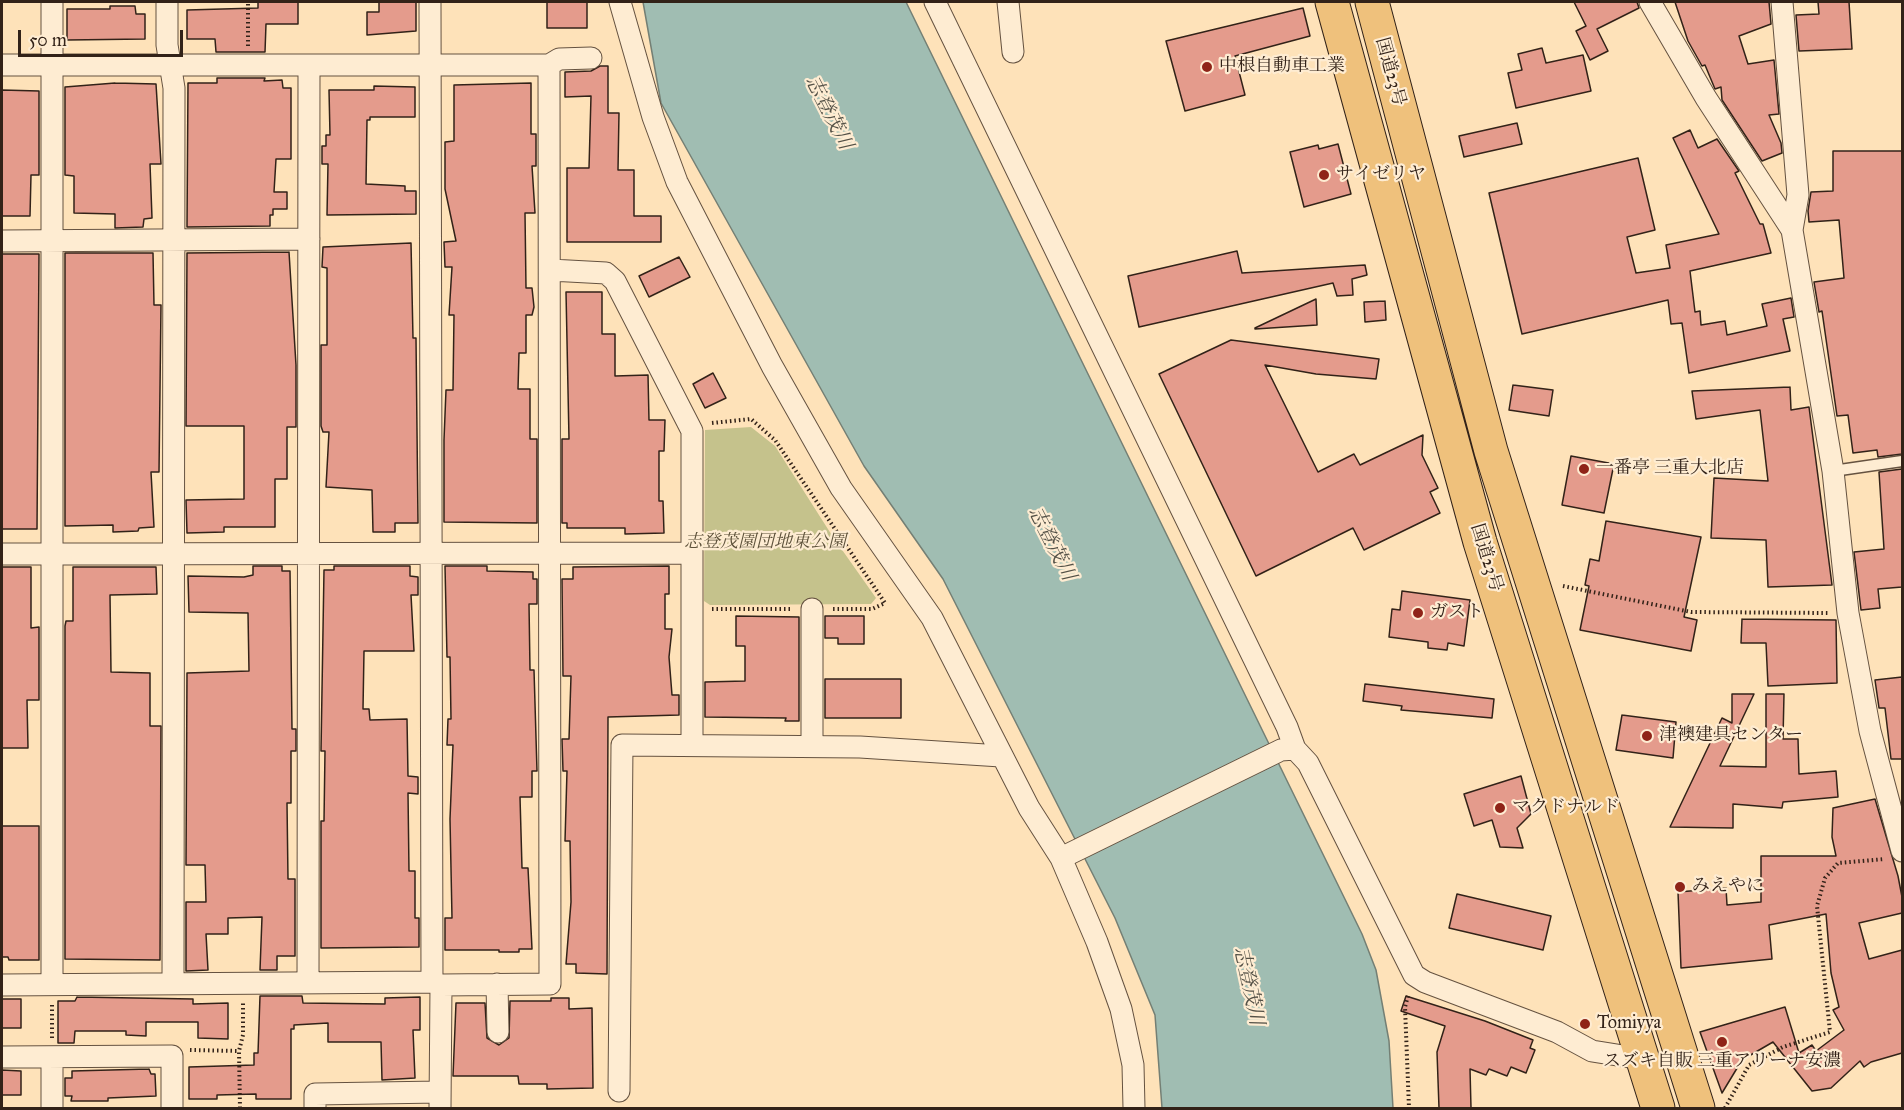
<!DOCTYPE html>
<meta charset="utf-8">
<style>
body{margin:0}
#map{position:relative;width:1904px;height:1110px;overflow:hidden;background:#fee2b9;font-family:"IM FELL Great Primer",serif}
canvas{display:block}
.frame{position:absolute;inset:0;border:3px solid #322218;pointer-events:none}
.scale{position:absolute;left:18px;top:30px;width:165px;height:27px;box-sizing:border-box;border:3px solid #322218;border-top:0;padding-left:8px;font-size:18px;line-height:21px;white-space:nowrap;color:#322218;-webkit-text-stroke:4px #feecd2;paint-order:stroke}
</style>
<div id="map">
<canvas width="1904" height="1110"></canvas>
<div class="frame"></div>
<div class="scale">50 m</div>
</div>
<script>
const g = document.querySelector('canvas').getContext('2d');
g.lineJoin = 'round';
function paint(path, color) {
  g.fillStyle = color;
  g.fill(path, 'evenodd');
}
function shape(rows) {
  const path = new Path2D();
  for (const r of rows) {
    path.moveTo(r[0], r[1]);
    for (let i = 2; i < r.length; i += 2) path.lineTo(r[i], r[i + 1]);
  }
  return path;
}
function trace(path, color, width, dash) {
  g.strokeStyle = color;
  g.lineWidth = width;
  g.lineCap = dash ? 'butt' : 'round';
  g.setLineDash(dash || []);
  g.stroke(path);
}
function drawText(font, color, halo, rows, align = 'center') {
  g.font = font + ' "IM FELL Great Primer","Noto Serif JP",serif';
  g.lineWidth = 4.5;
  g.setLineDash([]);
  g.textBaseline = 'middle';
  g.strokeStyle = halo;
  g.fillStyle = color;
  for (const [text, x, y, turn = 0] of rows) {
    g.save();
    g.translate(x, y);
    g.rotate((+turn || 0) * Math.PI / 180);
    g.textAlign = isNaN(turn) ? turn : align;
    if (halo) g.strokeText(text, 0, 0);
    g.fillText(text, 0, 0);
    g.restore();
  }
}
const green = shape([
 [751,427,775,446,833,537,876,598,871,604,710,605,704,601,705,430]
]);
const water = shape([
 [643,2,906,2,1362,934,1376,970,1389,1041,1393,1108,1162,1108,1155,1015,1115,918,943,579,864,466,661,103,643,2]
]);
const building = shape([
 [258,2,298,2,298,24,266,24,265,52,216,52,215,39,187,39,187,10,258,8,258,2],
 [379,2,416,2,416,31,367,35,367,12,379,12,379,2],
 [547,2,587,2,587,28,547,28,547,2],
 [1574,2,1637,2,1639,8,1597,29,1608,51,1590,60,1576,31,1586,26,1574,2],
 [1675,2,1769,2,1771,24,1739,36,1748,64,1774,60,1779,114,1769,115,1781,143,1782,153,1762,161,1722,100,1721,87,1715,89,1705,65,1702,66,1688,41,1675,2],
 [1818,2,1849,2,1852,49,1799,51,1796,15,1819,14,1818,2],
 [110,6,135,6,136,14,145,14,145,39,67,40,67,9,110,9,110,6],
 [1303,8,1310,36,1235,56,1245,95,1185,111,1166,41,1303,8],
 [1542,48,1546,63,1583,55,1591,91,1516,108,1508,73,1522,70,1518,54,1542,48],
 [600,66,608,66,608,113,619,113,618,170,634,170,634,216,661,216,661,242,567,242,567,168,589,168,591,96,565,97,565,72,591,71,600,66],
 [217,78,265,78,264,81,282,80,283,88,291,88,291,159,276,159,274,192,287,192,287,209,273,209,273,215,270,215,270,226,187,227,188,83,217,83,217,78],
 [115,83,156,84,161,164,150,164,152,218,144,219,143,227,115,228,115,214,74,213,74,176,65,175,65,87,115,83],
 [531,83,531,134,536,134,536,166,532,166,535,213,525,213,526,288,532,288,534,307,532,315,526,315,526,353,519,353,518,389,530,389,530,439,537,439,537,523,444,522,444,440,446,390,453,390,454,315,449,315,452,267,445,267,444,242,456,241,445,189,445,142,454,141,454,85,531,83],
 [374,86,415,87,415,117,370,117,370,120,367,120,366,184,405,186,405,191,416,191,416,214,327,215,328,164,322,164,322,146,326,146,326,135,330,135,329,90,374,90,374,86],
 [2,90,39,91,39,175,31,175,30,216,2,216,2,90],
 [1517,123,1522,144,1464,157,1459,136,1517,123],
 [1690,130,1698,148,1717,139,1739,171,1735,173,1760,224,1763,224,1771,253,1690,271,1695,312,1700,311,1701,325,1725,321,1727,335,1767,326,1762,304,1791,298,1794,317,1783,319,1790,351,1689,373,1682,323,1671,324,1668,300,1522,334,1489,193,1638,158,1655,230,1627,237,1636,273,1670,268,1666,245,1719,234,1673,138,1690,130],
 [1338,144,1351,194,1304,207,1290,152,1318,145,1319,149,1338,144],
 [1833,151,1902,151,1902,454,1878,457,1877,450,1853,453,1848,415,1837,416,1822,311,1819,312,1814,282,1844,278,1839,220,1809,222,1808,211,1811,192,1833,191,1833,151],
 [411,243,413,338,416,338,418,523,395,523,395,532,373,532,372,490,326,487,329,432,323,432,321,426,321,345,327,345,327,268,322,267,323,247,411,243],
 [1237,251,1242,273,1365,265,1367,275,1352,279,1353,295,1337,296,1333,283,1139,327,1128,276,1237,251],
 [289,252,296,365,296,427,287,427,287,479,275,479,275,527,224,527,224,532,187,533,186,500,244,499,244,426,186,426,187,253,289,252],
 [65,253,153,253,154,305,161,305,159,472,151,472,154,527,139,528,138,531,113,532,113,525,65,526,65,253],
 [2,254,39,254,37,529,2,529,2,254],
 [679,257,690,277,649,297,639,276,679,257],
 [566,292,602,292,602,334,615,334,615,376,648,375,649,420,665,420,664,451,659,451,659,501,663,501,664,533,625,534,625,528,567,528,567,523,562,523,562,439,569,439,566,292],
 [1316,299,1317,325,1255,329,1255,328,1316,299],
 [1385,301,1386,320,1365,322,1364,302,1385,301],
 [1231,340,1379,359,1376,379,1316,374,1265,365,1318,472,1354,454,1360,465,1423,435,1422,455,1438,488,1430,492,1440,513,1364,550,1353,528,1256,576,1159,374,1231,340],
 [713,373,726,398,705,408,693,384,713,373],
 [1513,385,1553,390,1549,416,1509,410,1513,385],
 [1790,387,1791,410,1809,407,1832,585,1768,587,1766,540,1711,538,1714,478,1768,481,1760,410,1696,419,1692,391,1790,387],
 [1571,456,1614,464,1604,513,1562,505,1571,456],
 [1902,469,1902,587,1878,589,1880,608,1861,610,1854,552,1884,549,1879,472,1902,469],
 [1606,521,1701,537,1684,617,1697,620,1691,651,1580,630,1589,586,1585,585,1590,559,1599,561,1606,521],
 [253,566,282,566,282,571,290,571,292,729,296,729,296,751,291,751,291,803,287,803,288,879,295,879,295,956,277,956,277,970,260,970,262,917,228,918,228,934,206,934,208,970,186,971,186,902,206,902,205,865,186,865,187,673,249,671,248,613,189,612,188,576,244,577,253,575,253,566],
 [334,566,410,566,410,576,418,577,418,595,411,595,414,651,364,651,363,709,369,709,370,720,407,719,408,776,418,777,418,794,408,793,409,871,415,871,415,918,419,918,419,947,321,948,321,821,324,821,325,751,321,751,324,570,334,570,334,566],
 [445,566,487,566,487,571,533,572,533,579,537,579,537,604,529,604,530,670,534,670,537,771,532,771,532,797,520,797,522,868,528,868,532,949,519,949,519,952,499,952,499,950,445,950,445,918,452,918,450,819,453,745,447,745,448,719,451,719,450,657,447,657,445,566],
 [669,566,669,594,665,594,665,629,672,629,669,657,672,695,679,695,679,715,608,717,607,974,576,973,576,964,566,964,571,902,570,841,565,841,567,771,563,771,562,739,569,739,571,676,563,676,562,579,573,579,573,567,669,566],
 [2,567,31,567,31,628,39,627,39,700,27,700,28,748,2,748,2,567],
 [73,567,156,567,157,594,110,595,111,672,150,673,150,726,161,726,160,960,65,959,65,626,66,621,73,621,73,567],
 [1402,591,1470,600,1464,646,1448,643,1447,650,1428,648,1428,642,1389,637,1392,609,1400,610,1402,591],
 [736,616,799,617,799,721,785,721,786,718,705,717,705,682,745,681,745,646,736,646,736,616],
 [825,616,864,616,864,644,838,644,838,638,825,638,825,616],
 [1742,619,1836,620,1837,683,1768,686,1766,643,1741,643,1742,619],
 [1902,677,1902,759,1891,759,1885,708,1879,708,1875,680,1902,677],
 [825,679,901,679,901,718,825,718,825,679],
 [1365,684,1494,699,1492,718,1401,710,1402,706,1363,701,1365,684],
 [1732,694,1754,694,1720,766,1766,767,1766,694,1784,694,1783,739,1798,739,1799,774,1836,771,1838,797,1783,802,1782,808,1733,804,1733,828,1670,827,1722,718,1732,723,1732,694],
 [1622,715,1676,722,1673,758,1616,750,1622,715],
 [1521,776,1531,814,1517,828,1523,848,1500,847,1492,820,1474,826,1464,794,1521,776],
 [1875,799,1898,876,1902,897,1902,913,1859,923,1869,959,1902,950,1902,1053,1871,1062,1864,1067,1860,1061,1831,1088,1812,1091,1773,1042,1742,1060,1722,1093,1700,1032,1785,1007,1799,1053,1812,1045,1816,1051,1844,1030,1833,1010,1839,1007,1831,973,1826,914,1769,925,1772,959,1681,968,1678,892,1726,888,1727,905,1761,902,1761,856,1836,856,1832,837,1833,808,1875,799],
 [2,826,39,826,39,960,9,960,8,957,2,957,2,826],
 [1457,894,1551,916,1543,950,1449,928,1457,894],
 [260,996,302,996,303,1003,385,1004,385,998,420,997,420,1030,413,1030,415,1078,382,1080,381,1042,328,1042,328,1023,294,1025,294,1029,291,1029,291,1099,256,1099,256,1094,217,1095,217,1099,189,1099,189,1067,254,1065,254,1053,258,1053,260,996],
 [1406,996,1485,1021,1533,1040,1530,1048,1535,1050,1526,1073,1511,1067,1507,1076,1489,1069,1486,1075,1470,1069,1471,1108,1439,1108,1437,1052,1445,1026,1401,1011,1406,996],
 [77,997,193,999,193,1004,228,1003,228,1039,198,1038,198,1022,146,1022,146,1036,126,1035,126,1031,75,1031,74,1043,58,1043,58,1001,75,1001,77,997],
 [551,998,569,998,569,1009,592,1008,593,1088,547,1089,547,1084,519,1084,518,1076,453,1076,456,1003,485,1003,487,1038,499,1045,509,1038,510,1001,551,1001,551,998],
 [2,999,21,999,21,1028,2,1028,2,999],
 [149,1069,151,1074,155,1074,156,1096,108,1098,108,1101,71,1101,72,1096,65,1096,65,1078,72,1078,72,1071,149,1069],
 [2,1070,21,1071,21,1095,2,1095,2,1070]
]);
const path = shape([
 [248,46,248,2],
 [712,423,751,419,775,440,885,603,872,609,832,609],
 [1563,586,1691,612,1829,613],
 [712,609,791,609],
 [1408,996,1405,1007,1409,1108],
 [52,1038,52,1003],
 [190,1050,239,1051],
 [240,1108,239,1051,243,1035,243,1002],
 [1725,1108,1749,1065,1783,1047,1830,1032,1817,906,1825,878,1838,863,1885,859]
]);
const lane = shape([
 [1833,471,1902,461]
]);
const street = shape([
 [52,2,52,984],
 [167,2,167,45,174,88,173,984],
 [430,2,432,982],
 [620,2,653,117,677,182,772,366,841,488,932,618,1029,808,1061,858,1281,750,1295,749,1308,763,1414,975,1425,982,1557,1032,1592,1051,1642,1059],
 [935,2,1287,727,1295,749],
 [1008,2,1013,52],
 [1650,2,1706,98,1792,230],
 [1782,2,1798,195,1792,230,1833,471,1848,613,1870,731,1902,851],
 [2,65,549,65,559,59,591,58],
 [2,241,309,239],
 [550,270,606,273,615,281,692,431,692,745],
 [2,554,692,553],
 [812,609,812,746],
 [1061,858,1097,942,1121,1009,1133,1065,1134,1108],
 [308,983,309,65],
 [497,984,498,1032],
 [2,985,432,982,441,985,550,984,549,65],
 [2,1057,172,1056,172,1108],
 [52,1057,52,1108],
 [619,1091,622,745,860,747,1001,756],
 [315,1108,315,1094,439,1092],
 [440,1108,441,985]
]);
const highway = shape([
 [1332,2,1480,542,1658,1108],
 [1372,2,1491,451,1698,1108]
]);
const markers = [
 [1207,67,6,"#8f2418"],
 [1324,175,6,"#8f2418"],
 [1584,469,6,"#8f2418"],
 [1418,613,6,"#8f2418"],
 [1647,736,6,"#8f2418"],
 [1500,808,6,"#8f2418"],
 [1680,887,6,"#8f2418"],
 [1585,1024,6,"#8f2418"],
 [1722,1042,6,"#8f2418"]
];
const poiNames = [
 ["中根自動車工業",1219,67],
 ["サイゼリヤ",1336,175],
 ["一番亭 三重大北店",1596,469],
 ["ガスト",1430,613],
 ["津襖建具センター",1659,736],
 ["マクドナルド",1512,808],
 ["みえやに",1692,887],
 ["Tomiyya",1597,1024],
 ["スズキ自販 三重アリーナ安濃",1722,1062,"center"]
];
const streetNames = [
 ["国道23号",1390,72,75],
 ["国道23号",1486,558,73]
];
const parkNames = [
 ["志登茂園団地東公園",765,543]
];
const waterNames = [
 ["志登茂川",828,113,63],
 ["志登茂川",1051,544,63],
 ["志登茂川",1248,986,78]
];
paint(green, '#c5c28c');
paint(water, '#a0bdb2');
trace(water, '#747f74', 1.5);
paint(building, '#e49b8c');
trace(building, '#322218', 1.5);
trace(lane, '#655240', 13);
trace(street, '#655240', 23);
trace(highway, '#322218', 35);
trace(path, '#322218', 4, [1.5, 3]);
trace(lane, '#feecd2', 10);
trace(street, '#feecd2', 21);
trace(highway, '#efc17c', 33);
for (const [x, y, r, color] of markers) {
  const dot = new Path2D();
  dot.arc(x, y, r, 0, 2 * Math.PI);
  g.fillStyle = color;
  g.fill(dot);
  trace(dot, '#feecd2', 2);
}
drawText('18px', '#322218', '#feecd2', poiNames, 'left');
drawText('18px', '#322218', '#feecd2', streetNames);
drawText('italic 18px', '#5e523b', '#feecd2', parkNames);
drawText('italic 20px', '#535046', '#feecd2', waterNames);
</script>
